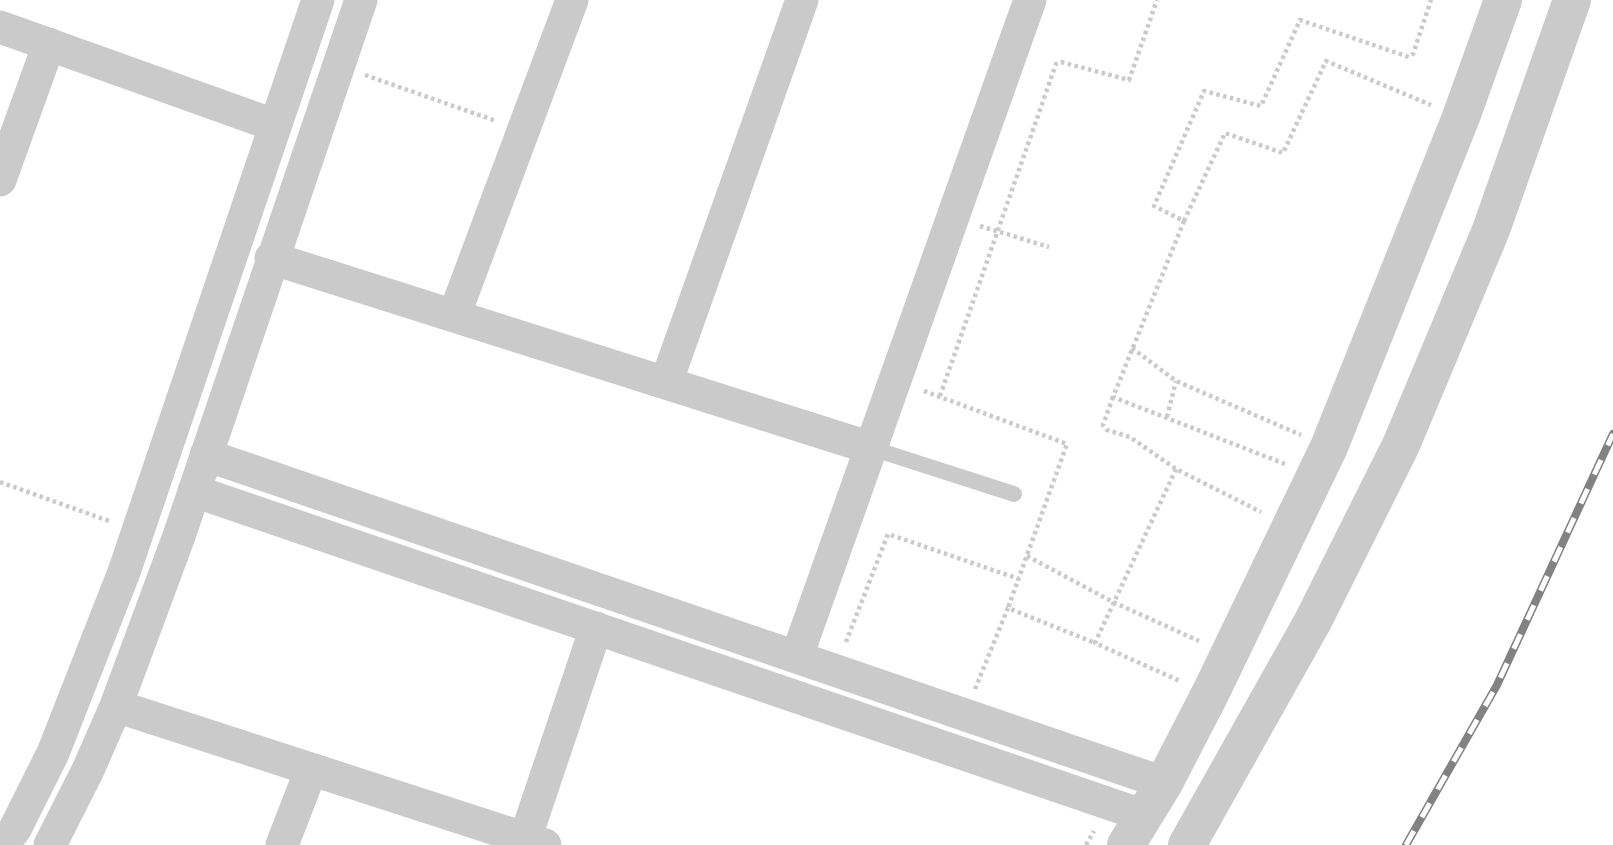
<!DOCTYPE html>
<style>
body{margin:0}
canvas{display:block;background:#fff}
</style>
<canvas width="1613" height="845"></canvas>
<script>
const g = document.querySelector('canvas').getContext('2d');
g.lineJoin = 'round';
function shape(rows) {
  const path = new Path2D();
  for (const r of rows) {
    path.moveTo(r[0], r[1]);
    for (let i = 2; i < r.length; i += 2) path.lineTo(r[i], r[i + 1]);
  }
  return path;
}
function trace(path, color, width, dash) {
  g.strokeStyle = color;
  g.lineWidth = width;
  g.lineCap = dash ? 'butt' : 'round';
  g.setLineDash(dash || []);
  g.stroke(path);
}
const path = shape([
 [365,75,496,121],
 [1184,221,1225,133,1283,153,1326,61,1431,105],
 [980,226,1049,247],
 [1132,348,1176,381,1301,435],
 [924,391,1067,444,1008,608],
 [940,396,1056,64,1061,62,1129,80,1157,0],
 [1113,397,1103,425,1107,430,1130,437,1176,469,1261,512],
 [1167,417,1176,381],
 [1285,464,1113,397,1184,221,1154,206,1204,91,1261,106,1300,20,1409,57,1413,54,1431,0],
 [1176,469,1095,643,1180,681],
 [0,482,109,521],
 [1027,556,1113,602,1199,641],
 [846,642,888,534,1019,579],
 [975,689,1008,608,1095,643],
 [1086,845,1094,831]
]);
const service = shape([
 [871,448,1014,494]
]);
const minor = shape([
 [0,27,274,125],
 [0,180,49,44],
 [271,258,871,448],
 [454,316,572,0],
 [666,383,802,0],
 [206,455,1164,783],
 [194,491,1145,816],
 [797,656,1030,0],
 [116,706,545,845],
 [3,845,15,829,53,753,124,572,318,0],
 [50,845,88,770,116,706,179,536,361,0],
 [282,845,311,770],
 [523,845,596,628]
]);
const tertiary = shape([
 [1126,845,1164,783,1210,694,1329,447,1461,117,1503,0],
 [1187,845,1313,621,1401,445,1491,230,1572,0]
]);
const rail = shape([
 [1406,845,1497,685,1613,434]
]);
trace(path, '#cacaca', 4.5, [3.5, 3.5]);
trace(service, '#cacaca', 16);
trace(minor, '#cacaca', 33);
trace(tertiary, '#cacaca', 38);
trace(rail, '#828282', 8);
trace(rail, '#fff', 5, [16]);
</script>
